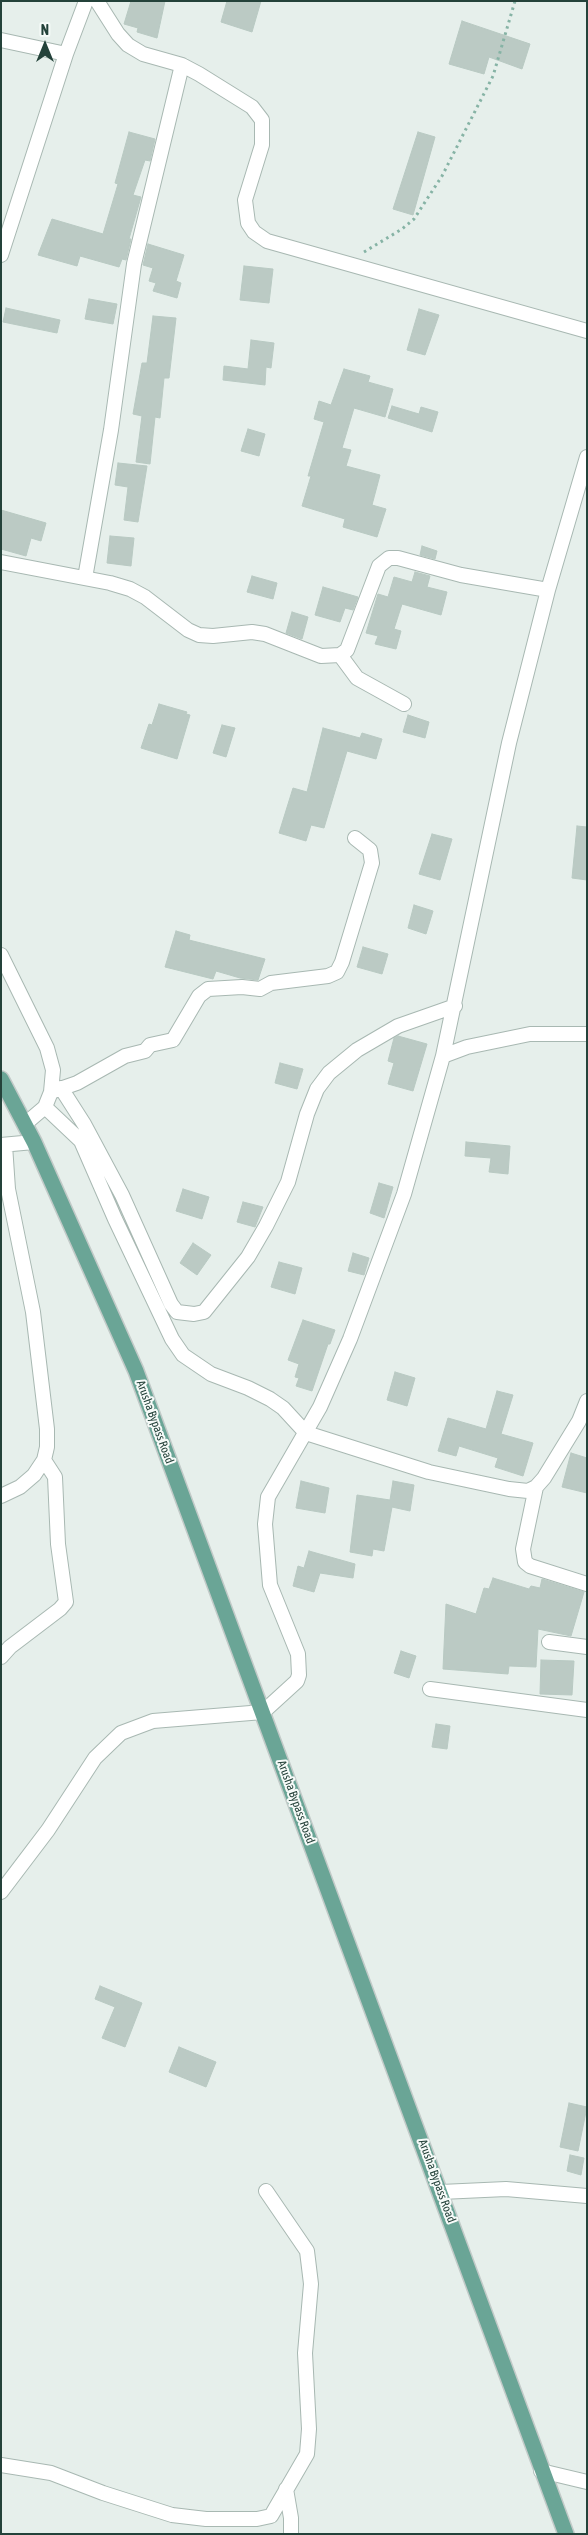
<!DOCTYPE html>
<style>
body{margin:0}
#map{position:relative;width:588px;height:2535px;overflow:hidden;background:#e6efeb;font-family:"Asap Condensed",sans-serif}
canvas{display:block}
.frame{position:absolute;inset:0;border:2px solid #24423a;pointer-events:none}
.north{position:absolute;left:20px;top:20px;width:50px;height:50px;-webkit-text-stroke:4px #f7fbf9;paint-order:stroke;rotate:0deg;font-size:14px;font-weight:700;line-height:20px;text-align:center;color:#24423a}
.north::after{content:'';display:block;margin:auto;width:18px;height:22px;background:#24423a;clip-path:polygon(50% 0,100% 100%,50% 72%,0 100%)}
</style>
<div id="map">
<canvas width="588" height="2535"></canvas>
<div class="frame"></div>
<div class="north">N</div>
</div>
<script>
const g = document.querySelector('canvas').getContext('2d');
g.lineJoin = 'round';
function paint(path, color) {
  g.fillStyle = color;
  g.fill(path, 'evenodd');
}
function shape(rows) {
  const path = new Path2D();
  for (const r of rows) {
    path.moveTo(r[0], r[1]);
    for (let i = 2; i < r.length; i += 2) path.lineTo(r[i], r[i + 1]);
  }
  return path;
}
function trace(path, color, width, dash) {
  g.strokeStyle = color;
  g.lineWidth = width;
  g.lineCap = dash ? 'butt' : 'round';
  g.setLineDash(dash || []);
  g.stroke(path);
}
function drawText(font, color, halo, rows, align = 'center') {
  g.font = font + ' "Asap Condensed",sans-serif';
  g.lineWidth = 4;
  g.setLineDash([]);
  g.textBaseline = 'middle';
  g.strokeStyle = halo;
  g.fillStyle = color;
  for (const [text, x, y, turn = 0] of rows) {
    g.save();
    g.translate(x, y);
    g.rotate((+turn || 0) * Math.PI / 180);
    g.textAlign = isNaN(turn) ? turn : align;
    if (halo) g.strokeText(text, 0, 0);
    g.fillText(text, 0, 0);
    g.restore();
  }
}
const building = shape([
 [131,1,165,1,157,38,137,32,138,28,124,24,131,1],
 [227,1,261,1,252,32,221,22,227,1],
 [462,21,530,44,522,69,489,57,484,74,449,64,462,21],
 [129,132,155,139,150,161,145,160,133,195,141,197,129,239,131,239,126,260,122,259,119,267,80,256,77,266,38,255,52,219,103,234,118,184,115,183,129,132],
 [418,132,435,137,413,215,393,209,418,132],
 [148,244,184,255,176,281,181,283,177,298,153,291,156,283,149,281,153,268,143,265,148,244],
 [244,266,273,269,269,303,240,300,244,266],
 [89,299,117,304,113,324,85,319,89,299],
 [6,308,60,320,57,333,3,322,6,308],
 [419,309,439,315,425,355,407,350,419,309],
 [153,316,176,318,169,378,164,378,160,418,155,417,150,464,136,462,142,416,133,414,142,363,147,363,153,316],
 [251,340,274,343,271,368,266,367,265,385,223,380,224,366,248,369,251,340],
 [344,369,370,376,368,382,393,389,385,417,354,408,342,448,351,450,346,466,380,475,372,505,386,509,377,537,343,527,345,519,302,506,311,476,308,476,324,422,314,419,319,401,331,405,344,369],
 [392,406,419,414,421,407,438,412,432,432,388,418,392,406],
 [248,429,265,434,259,456,241,451,248,429],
 [118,463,147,466,138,522,124,520,128,487,115,485,118,463],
 [1,510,46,523,41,541,31,538,26,556,1,549,1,510],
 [110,536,134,538,131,566,107,563,110,536],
 [422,546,437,551,435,559,420,555,422,546],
 [415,572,430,576,427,587,447,592,441,615,402,604,394,629,401,631,396,649,375,644,378,636,366,633,378,594,388,597,394,577,412,582,415,572],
 [252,576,277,583,273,599,247,592,252,576],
 [323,587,358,597,353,610,345,608,340,622,315,615,323,587],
 [292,612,308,617,302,639,286,633,292,612],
 [159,704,187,712,186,714,190,715,177,759,141,748,149,724,152,725,159,704],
 [408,715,429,722,425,738,403,732,408,715],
 [222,725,235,728,226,757,213,753,222,725],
 [323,728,360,738,362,733,382,739,376,759,347,751,324,828,311,825,306,841,279,833,293,788,307,792,323,728],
 [577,826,587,827,587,880,572,878,577,826],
 [432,834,452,839,440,880,419,874,432,834],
 [414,905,433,911,426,934,408,928,414,905],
 [176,931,190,935,189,940,265,959,258,980,240,978,216,971,213,979,165,967,176,931],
 [363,947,388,954,382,974,357,967,363,947],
 [398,1036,427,1044,413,1091,388,1084,394,1063,388,1061,394,1038,398,1036],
 [280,1063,303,1069,297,1089,275,1083,280,1063],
 [466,1142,510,1146,508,1174,489,1172,491,1158,465,1156,466,1142],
 [379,1183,393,1187,384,1218,370,1213,379,1183],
 [183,1189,209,1197,202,1219,176,1211,183,1189],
 [243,1202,263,1207,255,1227,237,1222,243,1202],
 [193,1243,211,1255,197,1275,180,1263,193,1243],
 [353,1253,369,1258,364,1275,348,1271,353,1253],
 [279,1262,302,1268,295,1294,271,1287,279,1262],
 [303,1320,335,1330,330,1344,328,1344,312,1391,296,1386,299,1378,295,1377,299,1364,288,1360,303,1320],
 [395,1372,415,1378,407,1406,387,1400,395,1372],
 [497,1391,513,1395,501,1434,533,1443,523,1476,495,1467,498,1458,459,1446,456,1456,438,1451,448,1418,486,1429,497,1391],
 [571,1453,587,1458,587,1493,562,1487,571,1453],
 [301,1481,329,1488,325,1513,296,1508,301,1481],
 [393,1481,414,1485,410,1511,392,1507,384,1551,373,1549,372,1556,350,1552,357,1495,390,1500,393,1481],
 [309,1551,355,1564,353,1578,320,1573,314,1592,293,1586,298,1566,304,1568,309,1551],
 [493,1578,529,1589,531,1586,540,1588,542,1579,584,1592,571,1636,538,1629,536,1667,509,1666,508,1674,443,1669,446,1604,476,1614,484,1588,489,1589,493,1578],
 [401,1651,416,1656,409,1678,394,1673,401,1651],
 [541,1660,574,1661,572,1695,540,1694,541,1660],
 [436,1724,450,1726,447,1749,432,1747,436,1724],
 [100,1986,142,2003,125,2047,102,2038,115,2007,95,1999,100,1986],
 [179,2047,216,2062,206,2087,169,2072,179,2047],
 [569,2103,587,2107,578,2151,560,2147,569,2103],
 [570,2155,584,2158,581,2175,567,2171,570,2155]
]);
const path = shape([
 [364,252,402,229,414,219,442,176,493,76,515,1]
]);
const minor = shape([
 [97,1,118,34,128,45,143,54,182,65,199,74,252,107,262,120,262,145,245,200,248,223,254,232,267,241,587,331],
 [1,40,66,54],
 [1,255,66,54,86,1],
 [1,562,110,583,130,589,145,597,188,630,199,635,213,636,252,632,265,634,321,656,340,655,347,650,379,566,389,558,398,558,461,575,548,590],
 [85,578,111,430,134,264,182,65],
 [340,655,357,678,404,704],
 [1,955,47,1048,53,1070,51,1092,45,1107,25,1124],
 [443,1056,467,1047,530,1034,587,1034],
 [61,1088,84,1124,122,1195,171,1304,177,1312,194,1314,204,1312,248,1257,266,1226,288,1182,307,1114,317,1089,329,1073,357,1050,398,1026,455,1006],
 [51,1092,77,1083,125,1056,145,1051,150,1045,173,1040,199,996,208,989,242,987,260,989,271,983,328,976,337,972,342,962,372,863,370,850,355,838],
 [45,1107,81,1141,115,1219,172,1339,183,1355,211,1374,248,1388,270,1399,283,1408,306,1433,429,1472,509,1489,528,1491,536,1487,544,1478,579,1421,587,1401],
 [1,1145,34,1142],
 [536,1487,523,1549,525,1562,530,1566,587,1584],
 [1,1496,20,1487,34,1475,44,1460,47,1447,47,1429,33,1312,8,1189,5,1145],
 [549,1642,587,1647],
 [1,1657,10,1647,60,1609,66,1602,58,1544,55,1477,44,1460],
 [430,1689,587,1710],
 [1,1892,48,1830,95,1758,121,1733,153,1721,263,1712,297,1681,299,1675,298,1654,270,1585,265,1524,268,1497,320,1407,350,1339,404,1194,443,1056,509,743,548,590,587,457],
 [441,2192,506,2189,587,2196],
 [1,2465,51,2473,103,2493,172,2515,206,2519,257,2519,271,2516,307,2454,309,2429,305,2353,311,2284,307,2251,266,2191],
 [541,2471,587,2482],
 [286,2489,291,2518,291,2534]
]);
const primary = shape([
 [1,1079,34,1142,136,1371,566,2534]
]);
const streetNames = [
 ["Arusha Bypass Road",155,1422,70],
 ["Arusha Bypass Road",296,1802,70],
 ["Arusha Bypass Road",437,2181,70]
];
paint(building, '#bbcac4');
trace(building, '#b8c9c2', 1);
trace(minor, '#a8b8b2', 16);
trace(primary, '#c2cac8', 18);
trace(path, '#86b3a5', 3, [2.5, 4]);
trace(minor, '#fff', 14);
trace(primary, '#6aa596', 15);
drawText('12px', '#24423a', '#f7fbf9', streetNames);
</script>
